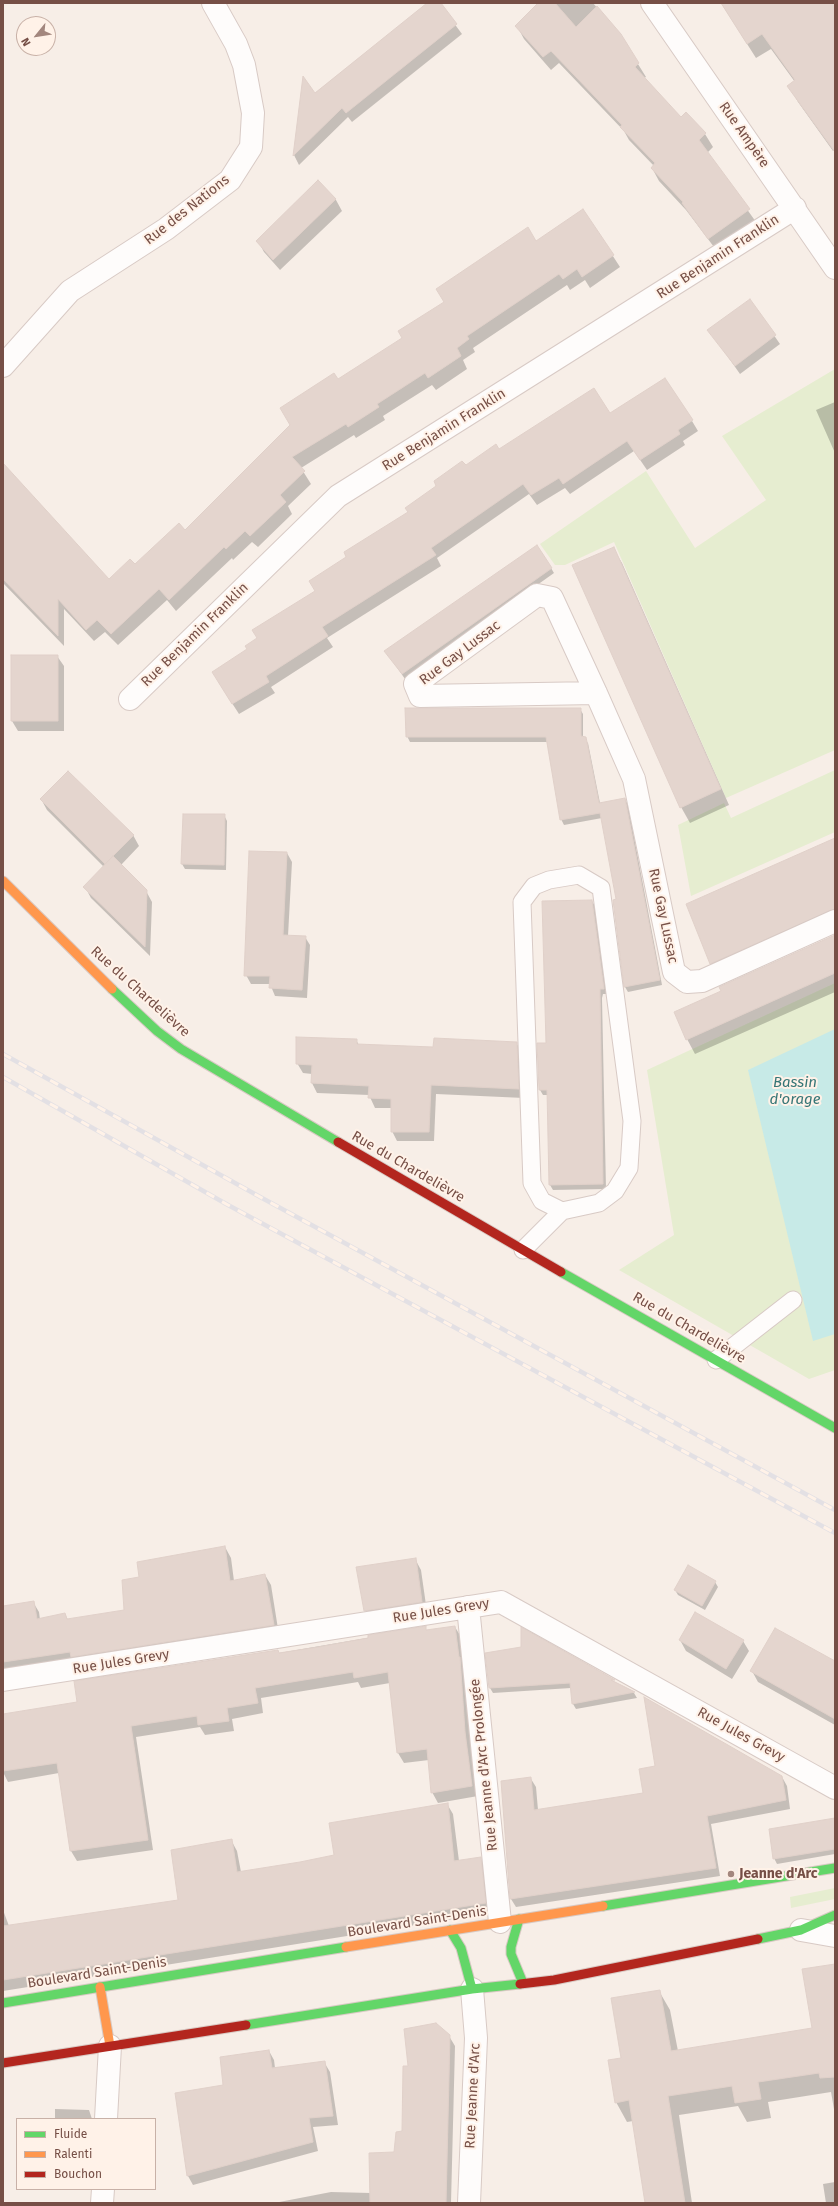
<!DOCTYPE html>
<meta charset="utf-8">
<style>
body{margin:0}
#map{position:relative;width:838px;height:2206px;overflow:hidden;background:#f7eee7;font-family:"Fira Sans",sans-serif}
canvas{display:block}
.frame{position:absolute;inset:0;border:4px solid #764f46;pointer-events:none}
.legend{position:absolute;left:16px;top:2118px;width:140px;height:72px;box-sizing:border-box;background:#fff2e8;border:1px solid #c8b1a7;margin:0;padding:5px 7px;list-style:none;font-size:12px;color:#764f46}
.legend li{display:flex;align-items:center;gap:8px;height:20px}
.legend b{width:20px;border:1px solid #c8b1a7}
.north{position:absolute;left:16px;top:16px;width:40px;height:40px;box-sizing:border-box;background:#fff2e8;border:1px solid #c8b1a7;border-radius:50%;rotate:240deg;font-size:11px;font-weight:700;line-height:16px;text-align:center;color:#764f46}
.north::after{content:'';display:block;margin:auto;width:14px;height:18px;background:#a3877e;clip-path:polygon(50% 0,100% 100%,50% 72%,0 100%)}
</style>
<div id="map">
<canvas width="838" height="2206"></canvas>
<div class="frame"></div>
<ul class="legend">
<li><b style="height:5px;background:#63d668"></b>Fluide</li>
<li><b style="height:5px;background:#ff974d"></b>Ralenti</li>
<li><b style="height:5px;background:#b3261e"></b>Bouchon</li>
</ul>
<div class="north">N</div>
</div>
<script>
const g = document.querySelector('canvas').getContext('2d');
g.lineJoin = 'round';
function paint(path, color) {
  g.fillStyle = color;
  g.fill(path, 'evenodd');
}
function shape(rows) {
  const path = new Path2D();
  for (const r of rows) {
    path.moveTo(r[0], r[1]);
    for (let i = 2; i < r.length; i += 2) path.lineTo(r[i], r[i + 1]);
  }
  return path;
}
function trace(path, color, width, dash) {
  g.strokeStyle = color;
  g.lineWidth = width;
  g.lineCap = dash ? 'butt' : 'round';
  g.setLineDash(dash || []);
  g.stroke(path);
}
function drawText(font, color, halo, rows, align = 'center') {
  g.font = font + ' "Fira Sans",sans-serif';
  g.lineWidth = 4;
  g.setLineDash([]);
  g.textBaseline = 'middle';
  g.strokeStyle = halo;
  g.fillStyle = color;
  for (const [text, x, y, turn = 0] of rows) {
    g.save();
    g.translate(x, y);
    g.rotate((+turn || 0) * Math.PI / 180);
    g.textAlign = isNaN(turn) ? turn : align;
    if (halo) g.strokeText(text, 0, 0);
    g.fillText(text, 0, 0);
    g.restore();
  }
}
const green = shape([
 [835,369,835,750,726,798,614,542,565,565,555,565,540,544,646,471,695,548,766,500,722,436],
 [835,770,835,832,691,896,678,825,724,803,731,818],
 [835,983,835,1370,809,1379,619,1270,674,1235,647,1070],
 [835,1888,835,1899,791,1908,790,1897]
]);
const water = shape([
 [835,1029,835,1334,813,1341,748,1070]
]);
const shadow = shape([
 [428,3,439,3,462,34,352,122,348,117,299,165,294,155,304,79,314,94],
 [540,3,593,3,620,35,646,77,644,78,681,118,686,114,705,134,713,147,707,153,756,222,717,251,686,210,659,181,652,168,654,166,629,140,624,131,559,63,551,70,524,39,517,26],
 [721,3,835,3,835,149,833,151,798,102,789,86,795,82,771,49,756,58],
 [318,182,336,200,342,211,280,270,264,252,258,241],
 [583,210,620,267,590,288,585,280,570,290,567,285,473,348,475,352,463,360,467,369,436,390,432,385,383,416,385,420,356,438,354,435,301,468,311,484,288,506,292,514,258,547,252,542,233,560,232,558,176,611,167,600,118,645,105,632,94,641,64,609,64,646,3,583,3,464,109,581,135,566,185,531,338,381,403,338],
 [750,301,780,344,740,374,709,330],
 [835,402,835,453,816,410],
 [610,415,692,421,698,431,683,441,685,445,647,470,634,451,570,494,565,488,537,505,529,494,437,558,441,566,327,638,333,647,271,687,275,693,239,714,219,683,258,638,316,591,348,557,408,513,466,466,499,450],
 [613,548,622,563,729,805,690,823,681,807],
 [551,568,554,573,405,679,389,656],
 [57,656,64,666,64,731,18,731,12,721],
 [580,709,583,714,583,738,588,743,600,803,625,799,628,805,662,985,628,992,625,987,617,900,602,818,564,825,561,819,547,742,410,742,407,736],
 [41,799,133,835,139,846,121,865,146,891,152,902,150,956,91,898,85,887,104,867,47,810],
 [224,815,227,821,226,870,185,869,182,864],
 [835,839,835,926,719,978,711,963],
 [287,853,292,862,288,936,305,937,310,945,307,998,275,996,270,984,251,984,246,975],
 [592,901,595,906,607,994,603,994,602,998,606,1189,553,1190,550,1185,548,1095,543,1095,540,1090,547,1044],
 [835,936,835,992,695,1054,687,1039,722,992],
 [356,1040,359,1045,434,1048,516,1043,522,1052,524,1098,436,1094,434,1141,397,1141,392,1131,392,1108,375,1108,369,1095,317,1093,312,1083,312,1074,303,1073,297,1063],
 [225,1547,231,1558,234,1581,265,1575,271,1585,279,1635,3,1673,3,1619,33,1602,39,1612,40,1620,65,1614,68,1620,125,1611,141,1577],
 [415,1559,421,1570,427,1612,371,1621,365,1610],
 [715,1582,718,1587,705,1610,678,1595,675,1590],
 [455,1627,461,1637,466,1668,471,1744,478,1796,438,1803,432,1792,429,1760,404,1763,398,1753,390,1683,361,1688,358,1682,261,1698,263,1713,232,1719,234,1731,205,1735,200,1727,136,1737,153,1850,77,1861,71,1851,59,1773,8,1782,3,1772,3,1715,78,1703,279,1653,425,1628,427,1631],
 [522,1629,634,1693,637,1698,576,1709,573,1704,571,1688,493,1693,490,1688,522,1648],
 [680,1640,743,1641,749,1651,732,1679,686,1651],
 [835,1662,835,1725,758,1682,752,1671],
 [782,1777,787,1786,790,1809,711,1824,720,1876,516,1907,511,1899,503,1782,531,1779,536,1787,538,1810,644,1794],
 [447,1804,453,1814,459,1861,480,1858,486,1868,491,1913,3,1991,3,1910,9,1926,180,1901,231,1840,237,1851,241,1872,300,1863,335,1856],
 [835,1819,835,1854,777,1864,774,1858],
 [835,1965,835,2115,831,2092,768,2102,771,2118,747,2122,738,2106,679,2115,692,2203,647,2203,633,2121,627,2122,616,2102,622,2058,659,1991,670,2010,678,2051,813,2029],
 [449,2036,455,2046,451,2203,274,2203,331,2192,371,2193,395,2152,403,2132,409,2067],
 [269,2051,274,2060,275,2068,324,2062,330,2072,338,2125,313,2127,318,2151,193,2185,188,2176,224,2086],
 [55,2109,89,2110,92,2119,55,2119],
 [835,2182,835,2203,826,2203,823,2184]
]);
const building = shape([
 [427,3,441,3,457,24,346,113,342,108,293,156,303,76,315,93,427,3],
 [538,3,555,3,576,27,597,6,621,34,639,63,635,67,681,117,686,112,706,133,699,140,750,209,708,239,682,203,683,202,651,168,655,163,620,127,622,125,551,51,543,57,515,26,538,3],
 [721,3,835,3,835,152,787,86,795,80,762,34,747,44,721,3],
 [318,180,336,199,273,260,256,241,318,180],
 [583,209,614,255,582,277,577,269,563,279,559,274,467,336,469,339,457,348,461,356,428,378,425,373,377,404,379,407,348,427,346,424,292,457,305,471,280,495,286,502,250,536,245,531,226,549,224,547,169,600,159,589,111,634,97,620,86,630,58,599,58,636,3,579,3,463,109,579,130,559,135,564,179,523,185,530,290,425,280,408,334,373,338,379,402,338,398,331,444,302,436,289,528,227,536,241,583,209],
 [750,299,776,335,735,366,707,330,750,299],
 [665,378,693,420,678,430,680,434,640,460,627,441,563,484,559,478,531,495,523,484,431,548,436,555,322,627,328,636,266,676,269,682,232,704,212,672,247,649,245,646,257,638,252,630,315,591,309,581,346,557,344,552,408,512,405,508,436,486,434,481,462,461,466,465,496,444,499,449,594,388,610,413,665,378],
 [537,545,552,568,402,674,384,651,537,545],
 [614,547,721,789,680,808,572,565,614,547],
 [11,655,58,655,58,721,11,721,11,655],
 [405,708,581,708,581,736,586,737,599,803,625,798,660,980,624,987,613,900,616,899,600,813,560,820,546,737,406,737,405,708],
 [68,771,134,835,105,864,40,799,68,771],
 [183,814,225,814,224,865,181,864,183,814],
 [835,838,835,909,710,964,686,904,835,838],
 [249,851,287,852,283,935,306,936,302,990,269,988,270,976,244,976,249,851],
 [113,856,147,890,145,947,83,887,113,856],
 [592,900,604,989,600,989,600,992,603,1184,549,1185,547,1090,539,1090,537,1043,546,1043,542,901,592,900],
 [835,935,835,973,686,1040,674,1012,721,991,719,987,835,935],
 [296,1037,357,1039,357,1044,433,1047,434,1038,517,1042,519,1089,431,1085,429,1132,391,1132,391,1099,368,1098,369,1086,311,1083,312,1065,296,1064,296,1037],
 [225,1546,230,1581,265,1574,274,1625,71,1657,70,1652,3,1662,3,1606,34,1601,37,1619,65,1613,67,1619,124,1610,122,1580,139,1577,137,1562,225,1546],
 [416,1558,422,1602,364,1611,356,1567,416,1558],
 [688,1565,716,1581,702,1606,674,1590,688,1565],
 [695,1612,744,1640,726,1669,679,1640,695,1612],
 [426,1626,426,1630,455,1626,459,1657,460,1657,465,1732,472,1786,431,1793,427,1749,397,1753,388,1672,354,1678,353,1672,255,1688,258,1703,227,1708,229,1721,198,1725,197,1716,131,1726,148,1840,70,1851,57,1763,3,1771,3,1714,77,1702,74,1681,278,1650,279,1653,318,1647,368,1638,368,1635,426,1626],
 [521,1627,615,1680,611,1680,635,1692,572,1704,570,1683,489,1688,485,1653,521,1647,521,1627],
 [775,1628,835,1661,835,1719,750,1671,775,1628],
 [644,1697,782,1776,786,1800,707,1816,716,1868,510,1899,501,1781,531,1777,534,1810,643,1793,639,1769,655,1766,644,1697],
 [448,1803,454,1861,481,1857,486,1903,3,1980,3,1926,178,1900,171,1850,232,1839,237,1872,300,1862,334,1855,329,1823,448,1803],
 [835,1818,835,1849,773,1859,769,1829,835,1818],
 [835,1964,835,2077,820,2078,819,2073,758,2082,761,2099,735,2103,732,2086,668,2096,685,2203,645,2203,629,2100,615,2103,608,2060,621,2058,611,1998,660,1990,671,2051,812,2028,802,1969,835,1964],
 [436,2023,450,2035,446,2203,370,2203,369,2153,394,2152,396,2132,402,2131,403,2066,408,2066,404,2029,436,2023],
 [269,2050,272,2068,325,2061,333,2116,309,2118,313,2142,187,2176,175,2093,223,2085,220,2057,269,2050]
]);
const lane = shape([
 [523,1250,562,1211,599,1203,615,1191,629,1168,632,1121,601,888,579,875,549,880,534,886,522,902,532,1183,542,1201,562,1211],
 [716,1360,793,1300]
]);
const street = shape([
 [652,3,835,268],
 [3,366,70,291,166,229,230,180,251,147,253,113,244,65,236,44,213,3],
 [596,693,420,696,415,684,537,595,552,598,596,693,634,779,674,972,687,982,702,981,835,921],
 [130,699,338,496,795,208],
 [468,1607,500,1922],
 [3,1680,501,1602,835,1788],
 [801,1930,835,1936],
 [106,2119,110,2046],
 [102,2203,103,2189],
 [469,2203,476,2038,472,1989]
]);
const fast = shape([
 [112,989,157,1031,181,1049,338,1142],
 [561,1272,835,1428],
 [603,1906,835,1868],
 [519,1919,511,1947,511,1954,523,1983],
 [450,1930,461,1948,472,1989],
 [758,1939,801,1930,835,1915],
 [3,2003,346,1947],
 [246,2025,472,1989,520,1984]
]);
const slow = shape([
 [3,881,112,989],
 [346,1947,603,1906],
 [100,1987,110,2046]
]);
const jam = shape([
 [338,1142,561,1272],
 [520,1984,554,1980,758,1939],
 [3,2063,246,2025]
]);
const rail = shape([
 [3,1054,262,1198,835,1510],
 [3,1077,228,1205,835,1533]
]);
const markers = [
 [731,1874,4,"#a3877e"]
];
const streetNames = [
 ["Rue Ampère",744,135,55],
 ["Rue des Nations",187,210,-38],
 ["Rue Benjamin Franklin",718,257,-33],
 ["Rue Benjamin Franklin",444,430,-32],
 ["Rue Benjamin Franklin",195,635,-44],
 ["Rue Gay Lussac",460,653,-37],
 ["Rue Gay Lussac",663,916,78],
 ["Rue du Chardelièvre",140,992,42],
 ["Rue du Chardelièvre",408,1167,30],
 ["Rue du Chardelièvre",689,1328,30],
 ["Rue Jules Grevy",441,1611,-9],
 ["Rue Jules Grevy",121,1662,-9],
 ["Rue Jules Grevy",741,1735,29],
 ["Rue Jeanne d'Arc Prolongée",484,1765,-96],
 ["Boulevard Saint-Denis",417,1922,-9],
 ["Boulevard Saint-Denis",97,1973,-9],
 ["Rue Jeanne d'Arc",473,2096,-87]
];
const poiNames = [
 ["Jeanne d'Arc",739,1874]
];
const waterNames = [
 ["Bassin",795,1083],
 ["d'orage",795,1100]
];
paint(green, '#e6edd0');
paint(water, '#c7eae7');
paint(shadow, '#0003');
paint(building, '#e4d5ce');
trace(building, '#e0d0c9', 1);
trace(lane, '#d8cac5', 19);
trace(street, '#d8cac5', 24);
trace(fast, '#d8c9c3', 11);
trace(slow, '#d8c9c3', 11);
trace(jam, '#d8c9c3', 11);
trace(lane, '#fefcfb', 17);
trace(street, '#fefcfb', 22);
trace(fast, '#63d668', 9);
trace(slow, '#ff974d', 9);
trace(jam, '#b3261e', 9);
trace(rail, '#e3e0e4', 4.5);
trace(rail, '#fff2e8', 3, [9]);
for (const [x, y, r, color] of markers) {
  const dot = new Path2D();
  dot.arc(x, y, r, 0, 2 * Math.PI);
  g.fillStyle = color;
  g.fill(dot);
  trace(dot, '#fff2e8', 1.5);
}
drawText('14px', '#764f46', '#fff2e8', streetNames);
drawText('bold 14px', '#764f46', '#fff2e8', poiNames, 'left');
drawText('italic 15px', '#367676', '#fff2e8', waterNames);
</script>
